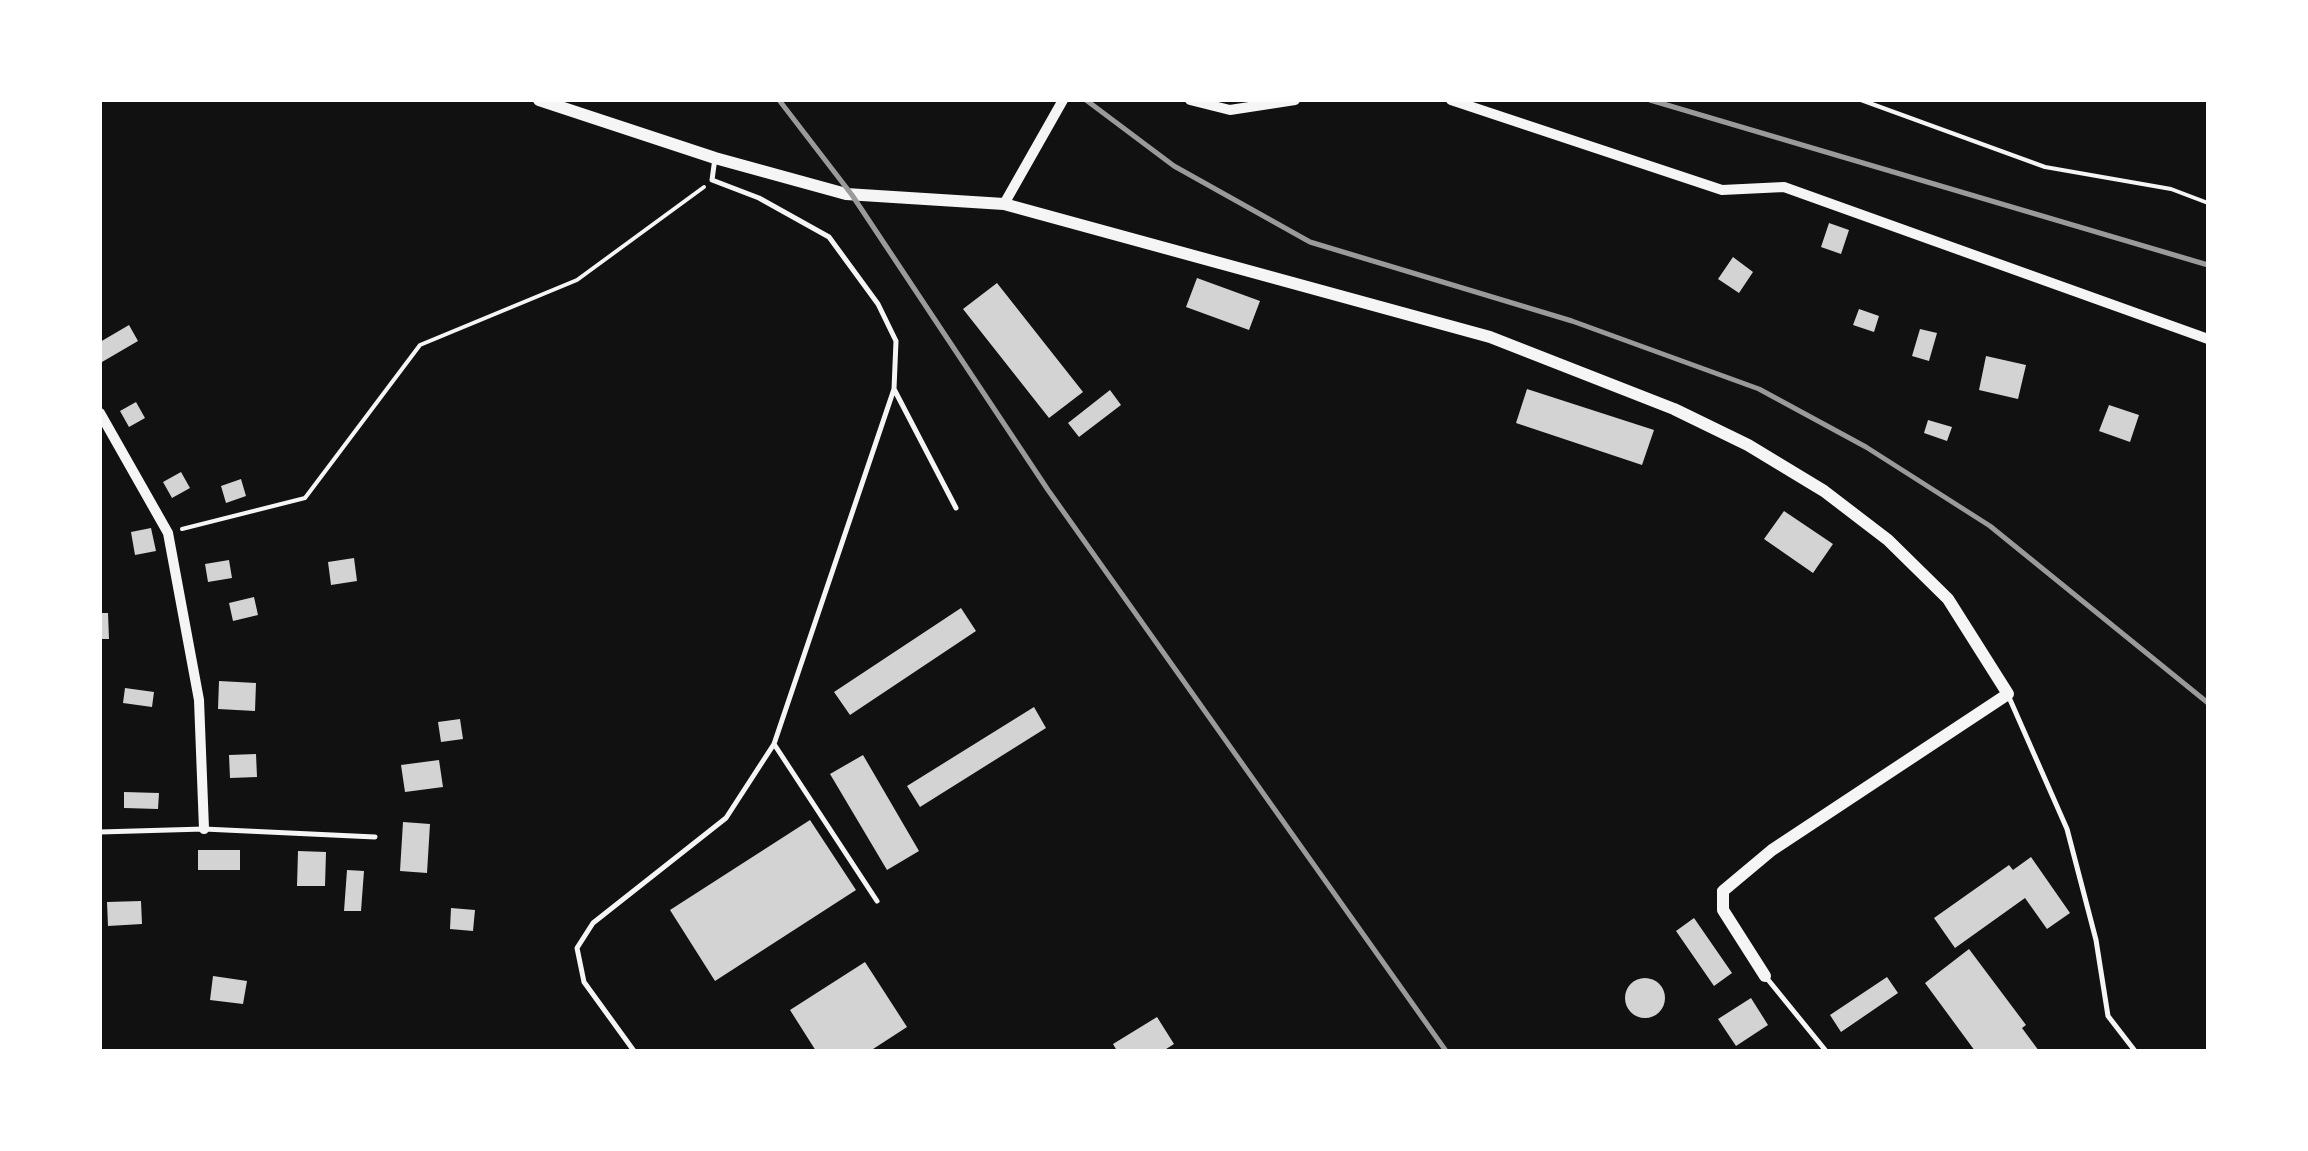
<!DOCTYPE html>
<style>
body{margin:0}
#map{position:relative;width:2308px;height:1151px;overflow:hidden;background:#111;font-family:Overpass,sans-serif}
canvas{display:block}
.frame{position:absolute;inset:0;border:102px solid #fff;pointer-events:none}
</style>
<div id="map">
<canvas width="2308" height="1151"></canvas>
<div class="frame"></div>
</div>
<script>
const g = document.querySelector('canvas').getContext('2d');
g.lineJoin = 'round';
function paint(path, color) {
  g.fillStyle = color;
  g.fill(path, 'evenodd');
}
function shape(rows) {
  const path = new Path2D();
  for (const r of rows) {
    if (r.length === 3) {
      path.moveTo(r[0] + r[2], r[1]);
      path.arc(r[0], r[1], r[2], 0, 2 * Math.PI);
      continue;
    }
    path.moveTo(r[0], r[1]);
    for (let i = 2; i < r.length; i += 2) path.lineTo(r[i], r[i + 1]);
  }
  return path;
}
function trace(path, color, width, dash) {
  g.strokeStyle = color;
  g.lineWidth = width;
  g.lineCap = dash ? 'butt' : 'round';
  g.setLineDash(dash || []);
  g.stroke(path);
}
const building = shape([
 [1829,223,1849,230,1841,254,1821,247],
 [1733,257,1753,272,1739,293,1718,279],
 [1197,278,1260,301,1249,330,1186,307],
 [997,283,1083,392,1049,418,963,309],
 [1859,309,1879,316,1874,332,1853,325],
 [129,325,138,341,102,362,100,342],
 [1920,329,1937,333,1929,361,1912,356],
 [1986,356,2026,365,2018,399,1979,390],
 [1527,389,1654,430,1642,465,1516,423],
 [1110,390,1121,405,1079,437,1068,423],
 [136,402,145,418,129,427,120,411],
 [2109,405,2139,415,2130,442,2099,431],
 [1928,420,1952,427,1947,441,1924,433],
 [181,472,190,488,172,498,163,482],
 [241,479,246,496,226,503,221,486],
 [1784,511,1833,544,1813,573,1764,539],
 [151,528,156,551,135,555,131,532],
 [354,558,357,581,331,585,328,562],
 [229,560,232,578,208,582,205,564],
 [254,597,258,615,233,621,229,603],
 [961,608,976,631,850,715,834,692],
 [100,613,108,613,109,639,100,639],
 [219,681,256,683,255,711,218,709],
 [125,688,154,692,152,707,123,703],
 [1034,707,1046,728,920,807,907,786],
 [460,719,463,739,441,742,438,722],
 [256,754,257,777,230,778,229,755],
 [863,755,919,851,887,870,830,774],
 [439,760,443,787,405,792,401,765],
 [124,792,159,793,158,809,124,808],
 [810,820,856,890,715,981,670,910],
 [403,822,430,824,427,873,400,871],
 [198,850,240,850,240,870,198,870],
 [298,851,326,852,325,886,297,886],
 [2031,857,2070,913,2047,929,2025,898,1955,948,1934,918,2009,865,2013,870],
 [347,870,364,871,361,911,344,911],
 [141,901,142,924,108,926,107,902],
 [451,908,475,910,473,931,450,929],
 [1694,918,1732,973,1714,986,1676,931],
 [1969,949,2026,1025,2022,1028,2039,1051,1975,1051,1925,983],
 [865,962,907,1027,870,1051,816,1051,790,1010],
 [213,976,247,981,243,1004,210,1000],
 [1887,977,1898,993,1841,1032,1830,1015],
 [1645,998,20],
 [1751,998,1768,1025,1736,1046,1718,1019],
 [1157,1017,1174,1044,1163,1051,1117,1051,1113,1044]
]);
const path = shape([
 [1861,100,2045,167,2171,189,2208,203],
 [182,529,305,498,420,345,577,280,704,187]
]);
const service = shape([
 [894,389,956,508],
 [2008,695,2067,829,2096,940,2108,1016,2135,1051],
 [774,744,877,901],
 [100,832,204,829,375,837],
 [1765,976,1826,1051],
 [634,1051,584,982,577,948,593,923,726,818,774,744,894,389,896,341,878,304,829,237,759,198,712,180,715,158]
]);
const minor = shape([
 [1190,100,1230,110,1295,100],
 [1451,100,1722,190,1784,187,2208,339],
 [1004,204,1063,100],
 [100,413,168,533,199,700,204,829]
]);
const tertiary = shape([
 [539,100,715,158,846,194,1004,204,1490,337,1674,409,1748,445,1824,491,1888,540,1948,599,2008,694,1772,850,1723,891,1723,910,1765,976]
]);
const rail = shape([
 [779,100,852,195,1048,490,1446,1051],
 [1086,100,1174,166,1310,242,1572,321,1759,389,1866,447,1990,526,2208,703],
 [1650,100,2208,265]
]);
paint(building, '#d3d3d3');
trace(path, '#f5f5f5', 4);
trace(service, '#f5f5f5', 5);
trace(minor, '#f5f5f5', 10);
trace(tertiary, '#f5f5f5', 12);
trace(rail, '#9a9a9a', 5);
</script>
